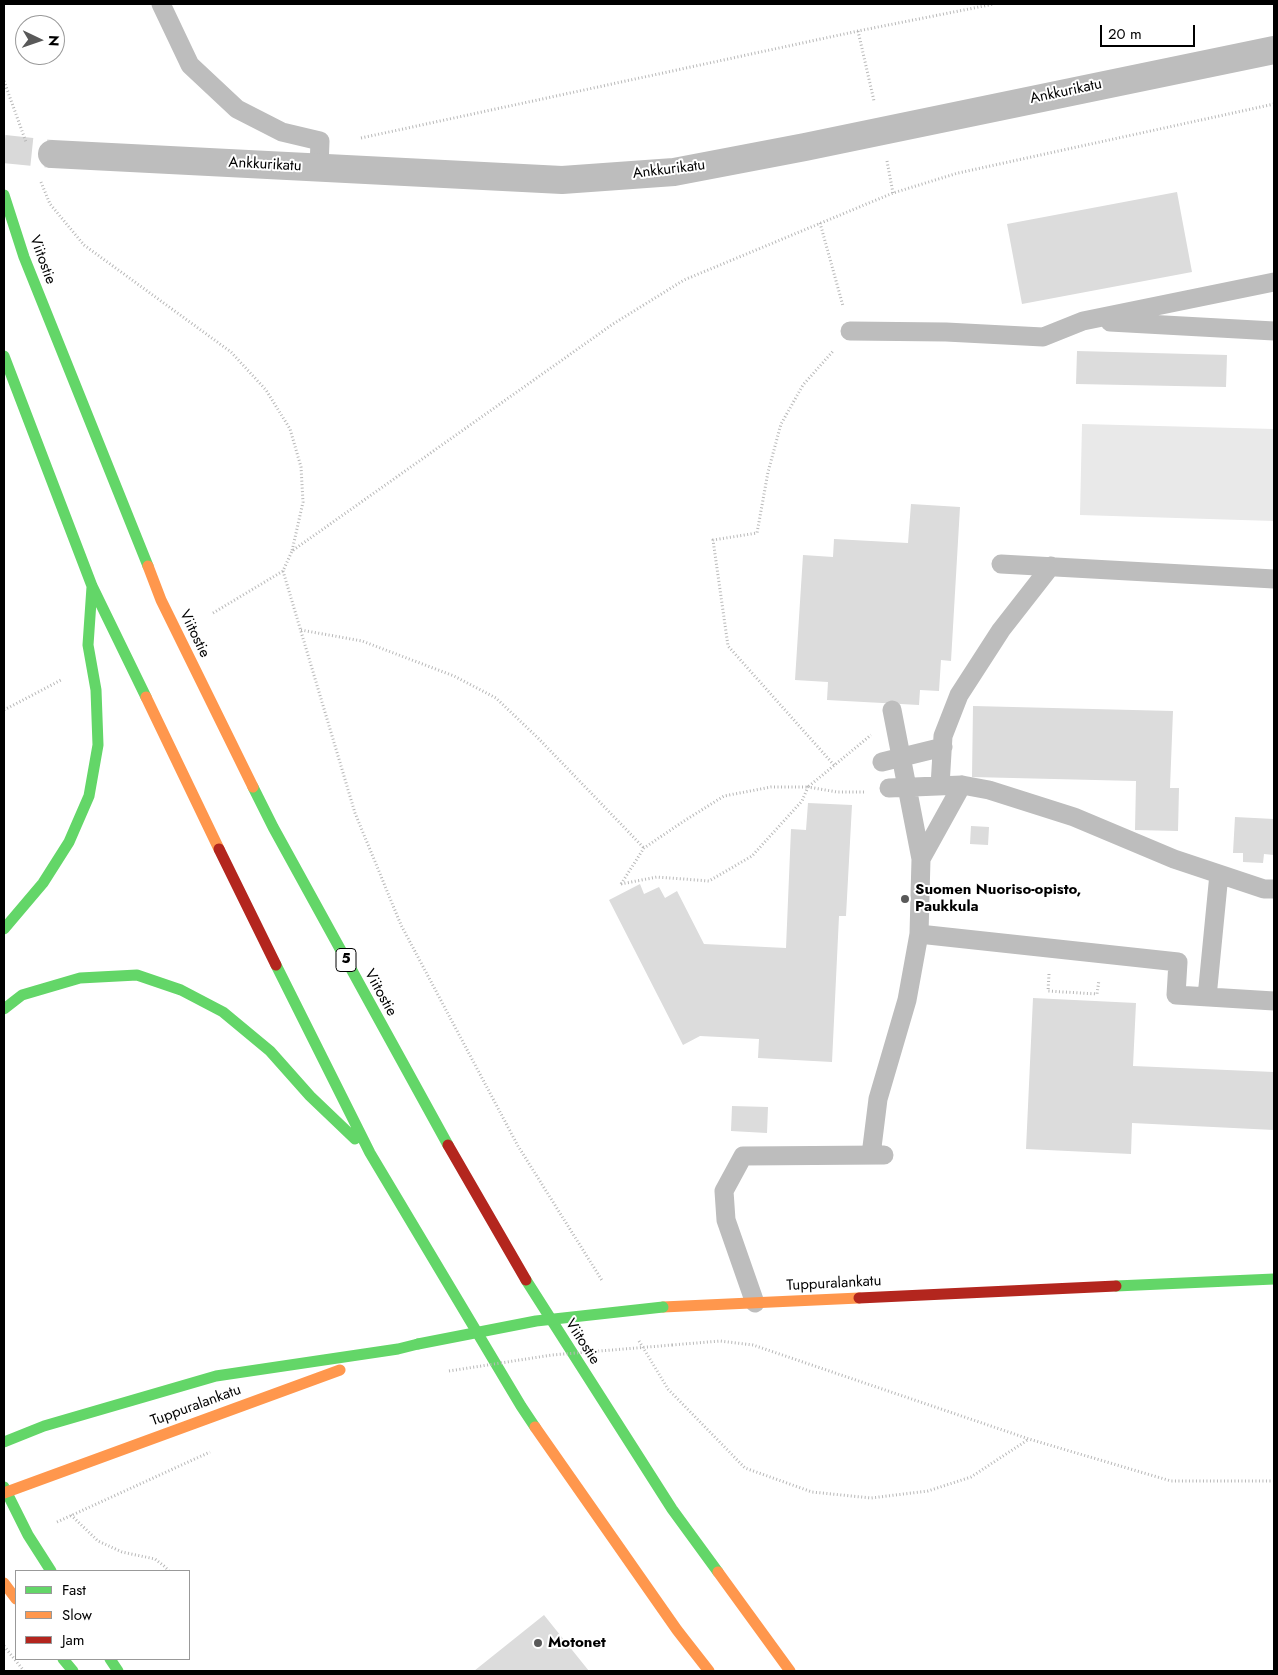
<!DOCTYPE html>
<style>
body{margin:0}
#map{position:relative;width:1278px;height:1675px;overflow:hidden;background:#fff;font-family:Jost,sans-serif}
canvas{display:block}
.frame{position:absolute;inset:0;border:5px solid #000;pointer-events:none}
.legend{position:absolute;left:15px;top:1570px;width:175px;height:90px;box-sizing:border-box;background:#fff;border:1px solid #999;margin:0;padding:6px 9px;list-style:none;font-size:15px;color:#000}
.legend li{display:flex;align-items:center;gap:10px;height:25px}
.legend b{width:25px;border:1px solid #999}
.north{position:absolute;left:15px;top:15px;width:50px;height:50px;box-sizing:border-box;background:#fff;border:1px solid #999;border-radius:50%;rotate:93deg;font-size:14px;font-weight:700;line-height:20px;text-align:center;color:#000}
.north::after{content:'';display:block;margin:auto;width:18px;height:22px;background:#595959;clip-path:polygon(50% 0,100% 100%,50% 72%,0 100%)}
.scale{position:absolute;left:1100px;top:25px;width:95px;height:22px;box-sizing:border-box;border:2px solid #000;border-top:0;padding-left:6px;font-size:15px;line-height:18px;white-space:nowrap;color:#000;-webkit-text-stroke:4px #fff;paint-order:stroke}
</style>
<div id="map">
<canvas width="1278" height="1675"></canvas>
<div class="frame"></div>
<ul class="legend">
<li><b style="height:6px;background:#63d668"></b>Fast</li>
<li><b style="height:6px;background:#ff974d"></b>Slow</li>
<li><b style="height:6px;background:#b3261e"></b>Jam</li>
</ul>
<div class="north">N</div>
<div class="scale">20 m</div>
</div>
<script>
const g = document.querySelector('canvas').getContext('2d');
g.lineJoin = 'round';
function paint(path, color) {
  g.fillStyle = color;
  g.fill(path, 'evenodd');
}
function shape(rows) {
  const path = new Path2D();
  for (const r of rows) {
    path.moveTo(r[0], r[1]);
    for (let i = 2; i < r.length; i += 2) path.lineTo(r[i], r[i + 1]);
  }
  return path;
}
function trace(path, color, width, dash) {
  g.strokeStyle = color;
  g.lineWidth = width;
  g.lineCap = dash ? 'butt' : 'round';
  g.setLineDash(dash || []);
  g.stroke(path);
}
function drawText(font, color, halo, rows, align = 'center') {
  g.font = font + ' Jost,sans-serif';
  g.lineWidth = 4;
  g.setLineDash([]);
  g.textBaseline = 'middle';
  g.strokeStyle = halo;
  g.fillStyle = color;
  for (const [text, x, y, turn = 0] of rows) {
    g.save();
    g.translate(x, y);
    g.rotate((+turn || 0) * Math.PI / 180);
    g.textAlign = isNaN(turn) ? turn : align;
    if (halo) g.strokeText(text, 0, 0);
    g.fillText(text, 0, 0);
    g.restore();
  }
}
const green = shape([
 [1082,424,1274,429,1274,521,1080,515]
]);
const building = shape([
 [1177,192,1192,272,1022,304,1007,224],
 [1077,351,1227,355,1226,387,1076,384],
 [911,504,960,507,951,661,941,660,939,691,920,690,919,705,827,700,828,682,795,680,803,555,833,557,834,539,908,543],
 [973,706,1173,711,1170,788,1179,788,1178,831,1135,830,1136,781,972,777],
 [808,803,852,805,846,916,839,916,832,1062,758,1058,759,1039,700,1036,683,1045,609,900,640,884,644,894,659,887,665,898,677,891,704,944,786,948,791,829,806,830],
 [1235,817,1274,819,1274,855,1264,854,1263,863,1243,862,1243,853,1233,853],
 [971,826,989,827,988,845,970,844],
 [1033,998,1136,1003,1133,1066,1274,1072,1274,1130,1132,1123,1131,1154,1026,1149],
 [732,1106,768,1107,767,1133,731,1131],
 [544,1615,589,1671,474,1671]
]);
const streetTunnel = shape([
 [4,149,52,154]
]);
const path = shape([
 [858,31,874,101],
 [4,81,26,142],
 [361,138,858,31,994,4],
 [887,161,893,193],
 [41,182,50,204,84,245,231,352,266,390,290,429,301,467,303,502,292,551],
 [820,223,843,306],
 [283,571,355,813,401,925,518,1146,603,1282],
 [213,613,283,571,292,551,613,324,684,280,893,193,958,173,1274,104],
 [301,630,362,641,454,676,496,698,539,739,644,848],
 [4,710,61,680],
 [834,765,728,646,713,540,757,533,768,472,781,424,803,385,834,350],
 [621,884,644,848,684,821,724,796,771,787,808,787,871,735],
 [621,884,657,877,709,881,752,856,802,801,808,787,837,792,864,792],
 [1049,974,1048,991,1097,994,1099,980],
 [639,1341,668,1389,745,1468,812,1492,871,1498,928,1491,971,1477,1029,1439],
 [672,1345,720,1341,753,1345,1029,1439,1171,1481,1274,1481],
 [71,1515,98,1541,122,1552,155,1559,164,1566,169,1571],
 [57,1522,210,1452],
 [4,1646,24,1671]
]);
const lane = shape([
 [161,4,190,65,237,109,282,132,320,141,319,168],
 [1110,322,1274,331],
 [850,331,946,332,1043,337,1083,321,1274,282],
 [1001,564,1274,579],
 [892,710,921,859],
 [882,762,943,747],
 [962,785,921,859,919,934,1178,962,1176,995,1274,1001],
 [940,786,943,736,959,695,1001,630,1051,566],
 [889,788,962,785,989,790,1074,817,1174,859,1264,889,1274,889],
 [1207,997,1219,874],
 [871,1155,878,1099,907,1000,919,934],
 [755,1303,726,1220,724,1191,743,1156,884,1155]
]);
const street = shape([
 [52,154,562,180,674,172,805,147,1274,50]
]);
const fast = shape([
 [4,195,24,257,148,566],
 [4,356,92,586,146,697],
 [253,787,273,827,448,1145],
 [4,929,43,883,69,842,89,796,98,745,96,690,88,645,92,587],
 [276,965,370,1153,521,1406,535,1427],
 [4,1009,22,995,80,978,137,975,181,990,223,1012,270,1051,310,1096,355,1139],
 [526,1280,672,1509,718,1572],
 [1116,1286,1274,1279],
 [4,1442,44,1426,216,1376,398,1349,418,1344],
 [4,1487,28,1535,51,1571],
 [63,1659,73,1671],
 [110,1659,118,1671]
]);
const slow = shape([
 [148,566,161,600,253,787],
 [146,697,219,849],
 [663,1307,859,1298],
 [535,1427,677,1630,709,1671],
 [4,1493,340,1370],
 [718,1572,790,1671],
 [4,1583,16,1599]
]);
const jam = shape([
 [219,849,276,965],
 [448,1145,526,1280],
 [859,1298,1116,1286]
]);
const pathBridge = shape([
 [449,1371,552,1355,672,1345]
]);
const fastBridge = shape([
 [418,1344,536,1321,663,1307]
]);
const markers = [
 [905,899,5,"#595959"],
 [538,1643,5,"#595959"]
];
const shields = [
 [346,960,20]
];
const shieldNames = [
 ["5",346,960]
];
const streetNames = [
 ["Ankkurikatu",1066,92,-12],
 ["Ankkurikatu",265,165,3],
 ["Ankkurikatu",669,170,-7],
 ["Viitostie",42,260,70],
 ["Viitostie",194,634,64],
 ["Viitostie",380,993,61],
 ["Tuppuralankatu",834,1284,-3],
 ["Viitostie",582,1342,57],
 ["Tuppuralankatu",196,1406,-20]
];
const poiNames = [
 ["Suomen Nuoriso-opisto,",915,890],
 ["Paukkula",915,907],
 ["Motonet",548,1643]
];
paint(green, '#e9e9e9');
paint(building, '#dcdcdc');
trace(streetTunnel, '#d9d9d9', 28, [28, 14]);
trace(path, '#b8b8b8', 3, [1, 2.5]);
trace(lane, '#bdbdbd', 19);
trace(street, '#bdbdbd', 28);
trace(fast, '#63d668', 11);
trace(slow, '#ff974d', 11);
trace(jam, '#b3261e', 11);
trace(pathBridge, '#b8b8b8', 3, [1, 2.5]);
trace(fastBridge, '#63d668', 11);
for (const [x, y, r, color] of markers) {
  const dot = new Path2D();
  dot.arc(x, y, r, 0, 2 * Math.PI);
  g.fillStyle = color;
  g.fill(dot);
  trace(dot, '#fff', 2);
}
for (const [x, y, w] of shields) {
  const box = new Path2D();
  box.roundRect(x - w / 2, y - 11.5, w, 23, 4);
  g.fillStyle = '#fff';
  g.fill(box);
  trace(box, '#000', 1);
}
drawText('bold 14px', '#000', null, shieldNames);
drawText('15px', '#000', '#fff', streetNames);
drawText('bold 15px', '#000', '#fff', poiNames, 'left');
</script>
